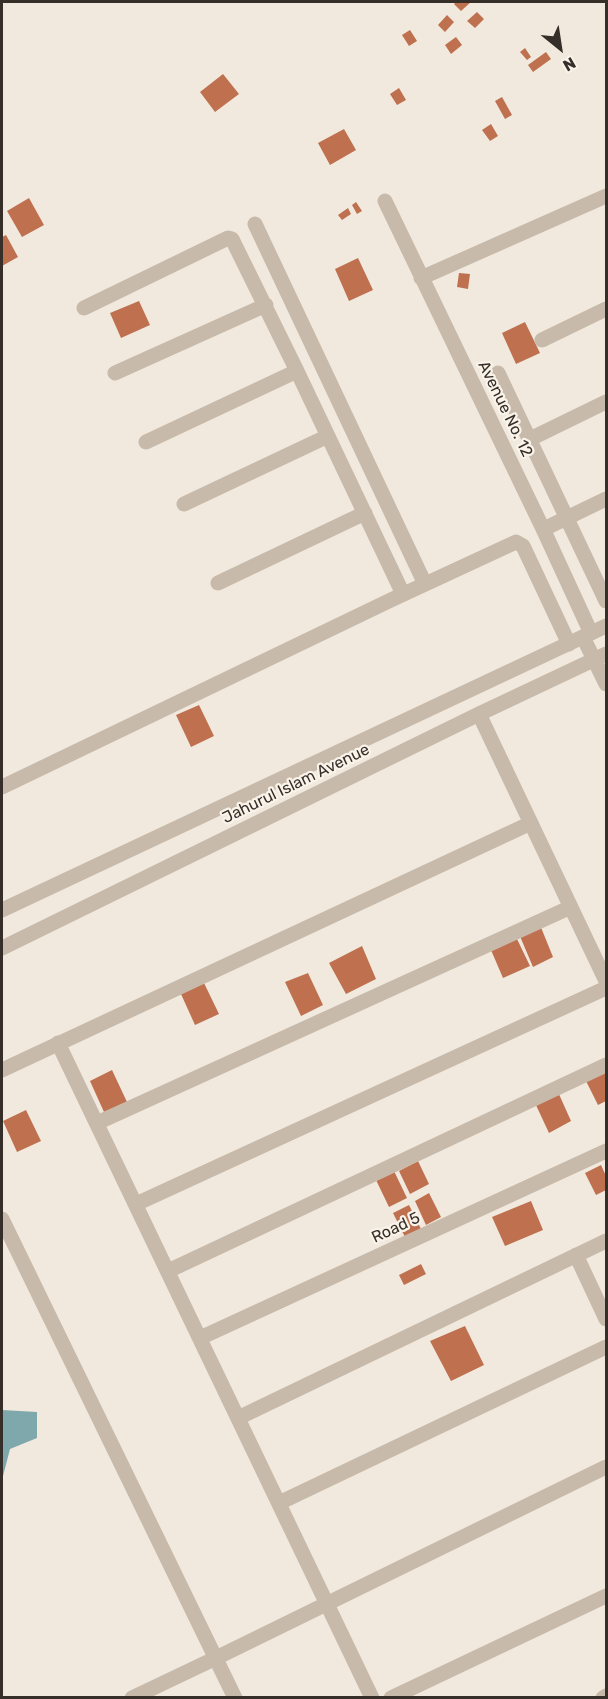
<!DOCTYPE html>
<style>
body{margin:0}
#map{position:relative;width:608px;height:1699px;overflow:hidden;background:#f1e9de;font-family:Rubik,sans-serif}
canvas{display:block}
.frame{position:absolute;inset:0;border:3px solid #362e29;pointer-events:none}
.north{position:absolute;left:530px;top:18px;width:60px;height:60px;-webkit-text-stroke:4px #f9f3ea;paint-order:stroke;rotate:150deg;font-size:16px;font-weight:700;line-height:24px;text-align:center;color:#362e29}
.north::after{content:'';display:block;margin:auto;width:21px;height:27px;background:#362e29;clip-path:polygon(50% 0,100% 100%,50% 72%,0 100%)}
</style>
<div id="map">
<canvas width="608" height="1699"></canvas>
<div class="frame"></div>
<div class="north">N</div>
</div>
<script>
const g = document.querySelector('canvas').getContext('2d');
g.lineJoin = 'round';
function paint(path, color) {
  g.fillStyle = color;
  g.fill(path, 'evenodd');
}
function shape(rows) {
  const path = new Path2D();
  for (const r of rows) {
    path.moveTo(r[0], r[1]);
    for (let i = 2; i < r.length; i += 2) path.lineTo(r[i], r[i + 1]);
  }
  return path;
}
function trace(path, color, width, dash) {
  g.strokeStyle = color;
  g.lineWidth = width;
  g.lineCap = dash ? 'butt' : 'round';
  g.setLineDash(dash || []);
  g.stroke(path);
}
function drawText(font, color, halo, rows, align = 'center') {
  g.font = font + ' Rubik,sans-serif';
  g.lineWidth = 4.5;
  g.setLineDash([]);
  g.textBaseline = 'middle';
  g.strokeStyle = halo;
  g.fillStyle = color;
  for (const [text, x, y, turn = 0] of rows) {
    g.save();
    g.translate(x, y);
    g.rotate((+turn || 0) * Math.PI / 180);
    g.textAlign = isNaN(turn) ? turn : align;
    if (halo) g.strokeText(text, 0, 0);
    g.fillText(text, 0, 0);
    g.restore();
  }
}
const water = shape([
 [2,1410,37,1412,37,1438,10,1449,2,1480]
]);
const building = shape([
 [456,2,471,2,461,11,454,4],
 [477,12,484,19,475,28,467,21],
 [447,15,454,22,445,32,438,25],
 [410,30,417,41,409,46,402,35],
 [456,37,462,45,451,54,445,45],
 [525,48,531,57,527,60,520,52],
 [546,52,551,59,533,72,528,65],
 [223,74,239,94,215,112,200,92],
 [399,88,406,100,397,105,390,94],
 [502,97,512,115,505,119,495,101],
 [491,124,498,136,490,141,482,130],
 [344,129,356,150,330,165,318,143],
 [29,198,44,225,22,237,7,211],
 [356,202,362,211,357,214,352,205],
 [348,208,351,214,342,220,338,215],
 [6,235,18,257,2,266,2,237],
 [358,258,373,290,349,301,335,269],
 [459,273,470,274,468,289,457,287],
 [139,301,150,325,121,338,110,313],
 [525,322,540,353,516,364,502,333],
 [199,705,214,736,191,747,176,715],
 [540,925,553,957,533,967,519,934],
 [517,939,530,966,503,978,491,950],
 [362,946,376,979,346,994,329,963],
 [308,973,323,1005,301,1016,285,982],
 [204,983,219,1014,195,1025,181,994],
 [606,1068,606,1101,598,1105,585,1079],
 [112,1070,127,1102,104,1112,90,1081],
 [558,1092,571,1121,549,1133,535,1103],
 [26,1110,41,1141,17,1152,3,1121],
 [418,1161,429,1184,410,1194,399,1171],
 [601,1165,606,1176,606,1190,596,1195,585,1173],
 [394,1171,407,1198,389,1207,376,1180],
 [429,1193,441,1217,426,1225,415,1201],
 [531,1201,543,1230,505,1246,492,1217],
 [409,1205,421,1229,405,1237,393,1213],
 [421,1264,426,1274,404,1285,399,1275],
 [465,1326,484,1365,451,1381,430,1341]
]);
const minor = shape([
 [385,201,544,531,591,633],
 [255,224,425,584],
 [421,278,606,196],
 [84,308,228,238,232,239,297,371,403,594],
 [542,340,606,309],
 [115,373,266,305],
 [498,373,606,601],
 [530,439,606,402],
 [146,442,297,371],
 [184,504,328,436],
 [544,531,548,527,606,499],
 [218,583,365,513],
 [479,714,606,981],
 [2,787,393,599,516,542,523,546,569,644],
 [58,1043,372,1698],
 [2,1070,531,823],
 [97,1123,571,907],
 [136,1204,606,988],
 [2,1219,235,1698],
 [576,1255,606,1319],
 [168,1271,606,1065],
 [200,1338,606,1151],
 [238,1418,606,1241],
 [279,1503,606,1347],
 [132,1698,216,1658,606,1467],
 [391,1698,606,1596],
 [603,1698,606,1696]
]);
const tertiary = shape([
 [583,637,606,684],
 [2,910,606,626],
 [2,948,479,714,606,654]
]);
const streetNames = [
 ["Avenue No. 12",505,409,64],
 ["Jahurul Islam Avenue",296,784,-26],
 ["Road 5",396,1228,-25]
];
paint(water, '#7fa8ac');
paint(building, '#be704f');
trace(minor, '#c8baaa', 15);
trace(tertiary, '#c8baaa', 15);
drawText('16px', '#362e29', '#f9f3ea', streetNames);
</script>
